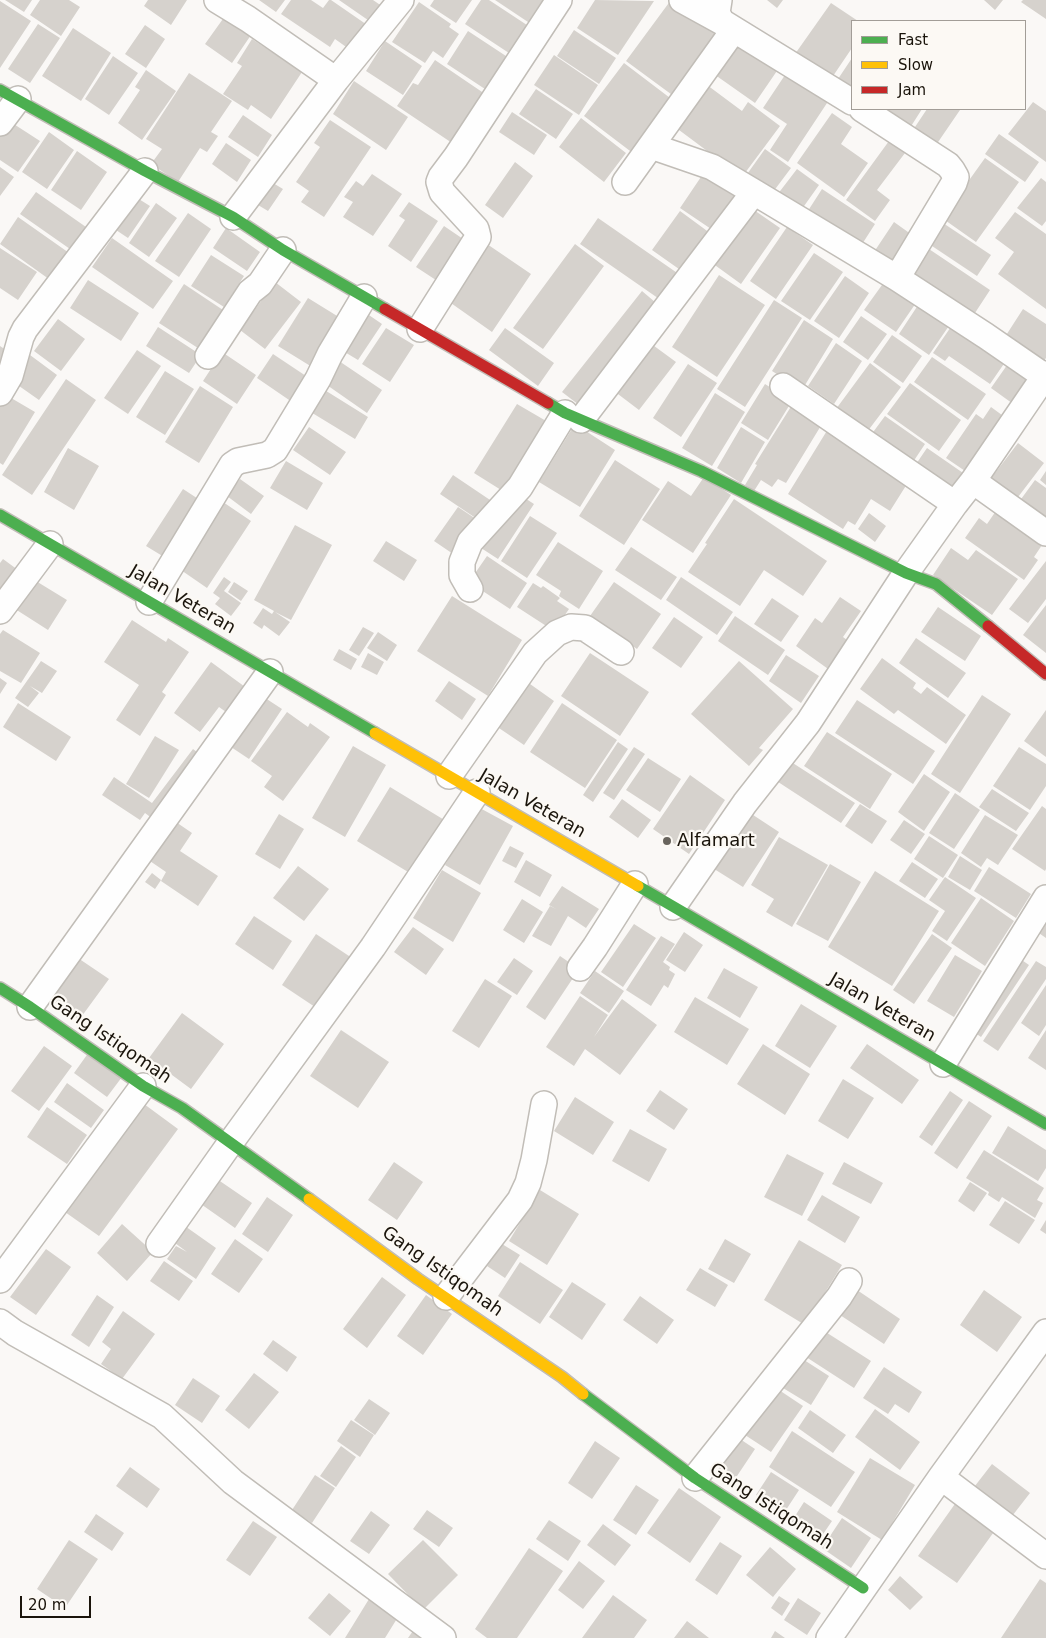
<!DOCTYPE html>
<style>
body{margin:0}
#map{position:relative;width:1046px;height:1638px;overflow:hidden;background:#faf8f6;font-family:"DejaVu Sans",sans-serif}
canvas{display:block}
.legend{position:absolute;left:851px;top:20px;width:175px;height:90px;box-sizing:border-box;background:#fcf9f4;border:1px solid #a29d97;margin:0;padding:6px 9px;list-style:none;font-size:15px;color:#1a140b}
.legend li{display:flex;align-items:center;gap:10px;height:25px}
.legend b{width:25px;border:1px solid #a29d97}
.scale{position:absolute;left:20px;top:1596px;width:71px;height:22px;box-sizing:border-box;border:2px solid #1a140b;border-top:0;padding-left:6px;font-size:15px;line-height:18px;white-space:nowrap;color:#1a140b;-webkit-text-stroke:4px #fcf9f4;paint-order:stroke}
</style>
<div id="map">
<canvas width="1046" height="1638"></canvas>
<ul class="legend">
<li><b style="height:6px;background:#4caf50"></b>Fast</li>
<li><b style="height:6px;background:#ffc107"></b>Slow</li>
<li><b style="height:6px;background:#c62828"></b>Jam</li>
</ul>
<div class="scale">20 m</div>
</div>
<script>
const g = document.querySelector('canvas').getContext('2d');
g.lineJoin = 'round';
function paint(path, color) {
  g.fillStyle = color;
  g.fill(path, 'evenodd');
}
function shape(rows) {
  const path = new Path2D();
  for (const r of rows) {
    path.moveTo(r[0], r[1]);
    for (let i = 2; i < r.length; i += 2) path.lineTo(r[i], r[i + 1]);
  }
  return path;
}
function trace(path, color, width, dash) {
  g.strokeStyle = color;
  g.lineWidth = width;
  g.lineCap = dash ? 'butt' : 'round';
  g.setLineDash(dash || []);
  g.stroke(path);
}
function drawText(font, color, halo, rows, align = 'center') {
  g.font = font + ' "DejaVu Sans",sans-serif';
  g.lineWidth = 4.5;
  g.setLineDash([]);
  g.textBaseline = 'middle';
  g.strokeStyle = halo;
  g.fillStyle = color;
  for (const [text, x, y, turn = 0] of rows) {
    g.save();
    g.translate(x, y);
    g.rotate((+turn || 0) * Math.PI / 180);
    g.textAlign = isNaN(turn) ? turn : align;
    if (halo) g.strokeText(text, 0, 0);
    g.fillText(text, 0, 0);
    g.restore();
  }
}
const building = shape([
 [5,0,32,0,24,12],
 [40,0,69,0,80,7,61,36,30,15],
 [148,0,187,0,171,25,144,6],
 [259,0,285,0,276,12],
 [291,0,311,0,323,8,329,0,331,0,373,29,356,54,335,39,330,47,281,14],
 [339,0,373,0,389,11,378,27],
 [434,0,472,0,456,23,430,6],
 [481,0,489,0,533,29,515,57,465,24],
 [495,0,543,0,548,4,534,26],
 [595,0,654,1,618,55,577,28],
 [671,0,727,35,679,100,626,61],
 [767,0,783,0,777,8],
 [984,0,1003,0,995,10],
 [1023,0,1046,0,1046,19,1021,2],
 [0,1,31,21,0,68],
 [419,2,451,24,449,27,459,34,443,58,433,51,425,63,392,42],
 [831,3,858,21,852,21,852,48,831,79,795,54],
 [225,16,251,35,232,63,205,44],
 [38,24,60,38,30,83,8,69],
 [145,25,165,39,146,68,125,54],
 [73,28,111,53,81,101,42,76],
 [574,30,616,58,599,84,557,56],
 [468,31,509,58,488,91,447,64],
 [738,35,781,65,755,103,711,72],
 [252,39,302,72,271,119,251,105,248,110,223,94,242,66,237,63],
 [385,41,422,66,403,95,366,71],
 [554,55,598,85,579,115,534,85],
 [113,56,138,73,109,115,85,99],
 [852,58,852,88,838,79],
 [435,60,488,96,455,145,397,106,413,83,418,85],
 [624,63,678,104,638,157,584,116],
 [789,69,831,97,788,162,770,150,787,124,763,108],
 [146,70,176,91,142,140,118,123,140,90,135,87],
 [189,73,232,101,211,132,218,136,207,152,200,148,178,182,151,164,162,149,146,139],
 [354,81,408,117,386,150,333,114],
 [703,82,742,111,748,102,780,126,742,177,671,124],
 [536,89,573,114,556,139,519,114],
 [1033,102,1046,111,1046,162,1008,134],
 [880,109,922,109,908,131],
 [927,109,960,110,934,148,911,133],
 [512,112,547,135,534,155,499,132],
 [832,113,852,127,841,144,868,163,844,197,797,163],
 [243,115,272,135,258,157,228,137],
 [581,118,626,153,604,182,559,147],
 [6,119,40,141,18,172,0,160,0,127],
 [330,120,371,147,324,217,301,202,309,191,296,182,320,147,314,143],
 [49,132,74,150,47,189,22,172],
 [999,134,1039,162,1025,182,985,154],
 [889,141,905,153,877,190,890,200,875,221,846,200],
 [226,143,251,160,237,182,212,164],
 [765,149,791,168,770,196,745,177],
 [77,151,107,172,81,210,51,190],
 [985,158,1019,182,976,242,942,218],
 [515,162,533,176,503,218,485,205],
 [0,167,14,177,0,196],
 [797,169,819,185,797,216,774,199],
 [372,174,402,194,373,236,343,217,353,202,344,197,356,181,363,186],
 [703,174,740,199,717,233,680,208],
 [1041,178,1046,182,1046,221,1042,226,1017,208],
 [268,180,283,189,268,211,253,202],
 [822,189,875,224,857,252,804,217],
 [36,192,86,227,70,249,20,214],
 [134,196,150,206,128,238,113,228],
 [409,202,438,221,411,262,388,246,405,220,399,216],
 [156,203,177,218,149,257,129,243],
 [751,208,780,228,741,284,712,263],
 [680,211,714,236,686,274,652,250],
 [1015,212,1046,234,1046,309,998,274,1014,252,995,238],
 [188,213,211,229,179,277,155,261],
 [18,217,72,255,53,282,0,244],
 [598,218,683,277,665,303,580,244],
 [894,222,915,237,894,269,872,255],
 [943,223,991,255,977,276,929,244],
 [444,226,469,243,442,284,416,267],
 [787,227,813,245,776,299,750,281],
 [226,228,260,252,247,271,213,248],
 [112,238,173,281,153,309,92,267],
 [487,244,531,274,492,332,448,301],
 [575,244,604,266,543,349,513,328],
 [923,245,990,290,973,316,906,271],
 [0,248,37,272,18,300,0,288],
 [814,253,843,272,810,320,781,301],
 [211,255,244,276,224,307,191,286],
 [719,275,765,305,717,377,672,347],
 [845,276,869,293,839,338,814,321],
 [887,278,918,300,896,332,864,310],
 [88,280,139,313,121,341,70,308],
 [275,282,301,302,265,349,240,330],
 [184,284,226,312,201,350,159,323],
 [642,291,662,308,583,408,562,392],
 [924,296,955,317,929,355,899,334],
 [308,298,342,319,312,367,278,346],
 [774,300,802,318,745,407,717,389],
 [1023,309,1046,324,1046,358,1041,365,1003,340],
 [363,311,382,324,358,360,338,348],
 [861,316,887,334,868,360,843,342],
 [957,318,1010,355,990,384,949,356,945,361,933,353],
 [58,319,85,339,61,371,34,351],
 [804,320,833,339,802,390,772,371],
 [158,327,201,355,189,373,146,346],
 [386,328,414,345,390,382,362,364],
 [505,328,554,363,538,386,489,350],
 [892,335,922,356,903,383,873,362],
 [646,340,676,362,639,410,610,388],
 [836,343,862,361,834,404,808,386],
 [0,346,15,356,0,377],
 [137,350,161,366,128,414,104,398],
 [222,352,256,375,237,404,203,381],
 [273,354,309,378,292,402,257,378],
 [30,355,57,375,39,400,12,381],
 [932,357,986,394,968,420,914,382],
 [1012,358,1038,375,1016,406,991,388],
 [339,361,382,390,367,413,324,383],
 [870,363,901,387,867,432,836,409],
 [688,364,717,383,681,437,653,418],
 [165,371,194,389,165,435,136,417],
 [66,379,96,400,32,495,2,475],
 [910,383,961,420,939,451,887,414],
 [765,384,792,401,768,440,741,423],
 [200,386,233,407,199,463,165,442],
 [323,389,368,417,355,439,309,411],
 [715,393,745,412,712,466,682,448],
 [6,395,35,412,3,465,0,463,0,405],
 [517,404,553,425,509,495,474,473],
 [792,405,822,424,786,483,778,479,772,487,761,480,754,491,745,485,757,465,755,464],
 [991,407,1006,418,968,473,946,458,976,414,983,419],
 [885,416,925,444,909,468,868,439],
 [575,424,615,450,580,507,539,482],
 [309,427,346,452,330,475,293,450],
 [741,427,765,442,741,483,717,468],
 [828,429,907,484,890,511,871,499,855,525,848,521,843,529,788,494],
 [1018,443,1044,463,1015,501,989,481],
 [68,448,99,466,74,510,44,492],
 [927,448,966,475,951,497,912,470],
 [615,460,660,489,624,545,579,516],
 [286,461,323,483,307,510,270,488],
 [1046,471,1046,485,1040,480],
 [453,475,496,504,483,523,440,494],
 [704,477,731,495,693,553,642,520,668,481,691,496],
 [240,479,264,496,251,514,227,496],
 [1035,480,1046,488,1046,529,1016,506],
 [183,489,206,504,169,560,146,546],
 [517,493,534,504,498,559,481,548],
 [734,499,827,561,803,596,764,570,740,606,688,572,707,544,705,543],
 [223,502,251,521,207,588,178,568],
 [1000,505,1046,539,1034,557,1038,560,1024,580,965,538,979,518,987,524],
 [458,507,482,523,459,558,434,541],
 [869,513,886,526,875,542,858,529],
 [530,516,557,533,527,578,501,561],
 [295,525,332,545,291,620,275,612,290,622,279,636,264,625,262,629,253,623,263,608,272,614,274,611,254,600],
 [386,541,417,560,404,581,373,561],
 [558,542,603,571,579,609,559,596,561,591,536,575],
 [631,547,677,577,661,600,615,570],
 [951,548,968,560,976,550,1018,579,992,615,933,575],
 [487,556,527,583,510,609,469,582],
 [3,559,18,570,0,597,0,563],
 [1046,561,1046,599,1028,623,1009,609],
 [224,577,231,582,224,591,241,603,231,616,215,604,220,598,213,593],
 [681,577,733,612,717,635,666,600],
 [31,578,67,600,48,630,12,607],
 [234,582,248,591,241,601,228,592],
 [614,582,661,614,637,649,590,616],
 [533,583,541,588,543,586,560,598,557,601,569,609,554,631,517,607],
 [452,596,522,640,488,696,417,651],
 [840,597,861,611,843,637,851,643,831,671,796,646,815,618,822,623],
 [772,598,799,616,781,642,754,624],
 [1046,605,1046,653,1023,635],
 [938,607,981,636,965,661,921,632],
 [735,616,785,650,768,675,718,641],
 [674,617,703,637,681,668,652,648],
 [132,620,166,642,168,638,189,652,162,692,166,695,140,736,116,720,139,685,104,662],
 [363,627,374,633,359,656,349,650],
 [3,630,40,653,21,683,0,671,0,634],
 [378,632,397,645,387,661,367,648],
 [916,638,966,673,948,698,899,663],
 [339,649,357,659,351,670,333,660],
 [368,653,384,662,377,675,361,667],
 [590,653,649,692,620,736,561,696],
 [786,655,819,676,801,703,769,681],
 [882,658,916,683,913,688,921,694,927,687,966,715,946,744,898,710,894,714,860,689],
 [41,661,57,671,42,693,30,686,39,693,28,707,15,698],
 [739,661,793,709,759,748,763,750,749,766,691,714],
 [211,662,252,692,233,717,219,707,200,732,174,713],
 [0,678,7,683,0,694],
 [523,679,554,701,524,745,493,724],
 [449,681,476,699,462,720,435,701],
 [259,694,282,709,249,759,225,743],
 [982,695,1011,714,960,793,931,774],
 [857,700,935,751,913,784,835,733],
 [18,703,71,737,56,761,3,727],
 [562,703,617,740,585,788,530,752],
 [1046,710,1046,757,1024,741],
 [287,712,308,727,310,723,330,737,283,801,264,787,272,776,251,761],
 [827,732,892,774,870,809,804,766],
 [155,736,179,750,149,798,126,784],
 [618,742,628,749,593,802,583,795],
 [353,746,386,765,345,837,312,818],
 [634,747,645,754,614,800,603,793],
 [1019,747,1046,764,1046,786,1030,810,993,786],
 [193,749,205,758,157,822,145,813,140,820,102,795,114,777,152,803],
 [648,758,681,779,660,812,626,790],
 [785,758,855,803,841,823,772,778],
 [924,774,950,792,924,831,898,812],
 [690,775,725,800,689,854,653,829],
 [390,787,446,821,413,875,357,841],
 [992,789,1029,813,1016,831,979,807],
 [955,793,980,810,954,849,929,833],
 [622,799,651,820,638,838,609,817],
 [860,804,887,821,872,844,845,826],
 [1042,806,1046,809,1046,869,1045,871,1012,849],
 [478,807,513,826,480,885,445,865],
 [747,811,779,832,743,887,711,867],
 [279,814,304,829,280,869,255,854],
 [985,815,1018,835,998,865,987,858,981,867,961,853],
 [173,820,192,833,180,851,218,876,198,906,161,881,166,872,147,859],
 [904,820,925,834,911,854,890,840],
 [929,836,958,855,943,878,914,859],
 [779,837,828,865,792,927,766,912,774,899,751,885],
 [510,846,524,853,516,868,502,861],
 [960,856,982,870,970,890,948,877],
 [526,860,552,875,540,897,514,882],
 [912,862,938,879,925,898,899,881],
 [830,864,861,882,828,941,796,924],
 [298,866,329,889,304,921,273,898],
 [989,867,1031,894,1016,918,974,891],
 [442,870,481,893,453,942,413,918],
 [875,871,939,911,892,986,828,947],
 [152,873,161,880,155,889,145,882],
 [945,877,976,898,947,941,932,931,945,911,929,900],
 [562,886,599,909,586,928,568,916,551,946,532,936,550,906,556,909,549,905],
 [981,898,1014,921,985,966,951,943],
 [522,899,543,912,524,943,503,930],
 [1046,903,1046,938,1030,927],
 [254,916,292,941,273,970,235,944],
 [634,924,656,938,623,987,601,972],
 [413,927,444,949,426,975,394,952],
 [684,932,703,945,685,972,666,960],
 [316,934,352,958,318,1009,282,985],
 [932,934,952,948,914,1004,893,990],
 [661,936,675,944,663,962,670,967,669,970,675,974,668,988,664,985,651,1006,626,990],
 [955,955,982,971,954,1017,927,1001],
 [75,956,109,979,79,1020,46,996],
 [560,956,579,969,545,1020,526,1007],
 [1016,956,1029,965,981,1037,968,1028],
 [514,958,533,971,517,995,497,982],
 [1036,961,1046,967,1046,979,998,1051,983,1041],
 [724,968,758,987,740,1018,707,998],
 [595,971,624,991,609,1013,580,993],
 [485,979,512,996,479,1048,452,1031],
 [1046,985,1046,1025,1039,1036,1021,1023],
 [580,996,608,1015,594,1037,622,999,657,1025,620,1075,585,1049,574,1066,546,1047],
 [695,997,749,1029,727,1065,674,1032],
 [801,1004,837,1026,810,1068,775,1046],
 [182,1013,224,1044,191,1089,149,1058],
 [341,1030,389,1062,358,1108,310,1076],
 [1046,1030,1046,1070,1028,1058],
 [763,1044,810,1074,785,1115,737,1084],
 [867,1044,919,1080,902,1104,850,1068],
 [44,1046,72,1066,39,1111,11,1091],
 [89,1052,122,1077,107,1097,74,1073],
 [843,1079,874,1098,848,1139,818,1121],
 [67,1083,104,1110,91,1128,54,1102],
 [660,1090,688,1109,674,1130,646,1111],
 [950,1091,963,1100,932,1146,919,1137],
 [575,1097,614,1122,593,1155,554,1131],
 [969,1101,992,1116,957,1169,934,1153],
 [144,1104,178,1129,99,1236,65,1212],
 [47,1107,87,1135,67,1164,27,1137],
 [1008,1126,1046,1150,1046,1168,1038,1181,992,1153],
 [630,1129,667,1149,649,1182,612,1161],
 [984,1150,1044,1188,1037,1200,1043,1203,1035,1218,1002,1197,999,1202,988,1195,989,1192,966,1178],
 [787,1154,824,1173,802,1216,764,1197],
 [394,1162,423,1182,397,1220,368,1200],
 [844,1162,883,1183,871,1204,832,1184],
 [214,1177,252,1203,235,1228,198,1202],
 [970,1182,987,1193,974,1212,958,1201],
 [540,1190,579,1214,547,1265,509,1241],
 [822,1195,860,1217,845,1243,807,1220],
 [267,1197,293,1215,268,1252,242,1234],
 [1005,1201,1035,1220,1019,1244,989,1225],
 [1046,1220,1046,1234,1040,1230],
 [122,1224,153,1252,127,1281,97,1253],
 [182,1224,216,1248,196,1279,167,1259,176,1246,187,1252,171,1240],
 [235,1239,263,1259,239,1293,211,1274],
 [725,1239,751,1254,734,1283,708,1269],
 [799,1240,842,1265,805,1325,764,1300],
 [502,1244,520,1255,505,1278,487,1266],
 [46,1249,71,1267,36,1315,10,1297],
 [164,1261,193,1281,179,1301,150,1281],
 [520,1262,563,1290,540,1324,498,1296],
 [700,1268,728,1285,715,1307,686,1290],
 [382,1277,406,1295,367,1348,343,1329],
 [572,1282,606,1304,582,1340,549,1317],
 [857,1290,900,1319,884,1344,840,1315],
 [984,1290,1022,1317,997,1352,960,1325],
 [97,1295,114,1307,89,1347,71,1335],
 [426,1295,452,1314,423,1355,397,1336],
 [640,1296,674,1320,657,1344,623,1320],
 [123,1311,155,1334,122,1379,101,1364,111,1349,102,1342],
 [821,1329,871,1361,854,1388,803,1355],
 [273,1340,297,1357,287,1372,263,1354],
 [801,1358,829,1376,811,1405,783,1388],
 [884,1367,922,1392,909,1413,895,1404,888,1414,863,1398],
 [254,1373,279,1392,249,1429,225,1410],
 [193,1378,220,1396,202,1423,175,1405],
 [776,1388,803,1406,771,1452,745,1435],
 [369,1399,390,1413,375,1435,354,1420],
 [875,1409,920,1442,900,1470,855,1437],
 [810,1410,846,1435,833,1453,798,1428],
 [351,1420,374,1435,360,1457,337,1441],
 [792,1431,855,1472,831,1507,769,1467],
 [737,1437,755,1449,733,1482,715,1470],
 [595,1441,620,1458,592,1499,568,1483],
 [341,1446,356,1457,336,1487,320,1476],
 [870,1458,915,1485,882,1540,837,1512],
 [992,1464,1030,1493,1009,1520,971,1491],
 [130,1467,160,1489,147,1508,116,1486],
 [771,1472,799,1490,784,1513,756,1495],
 [315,1475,335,1488,312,1523,292,1510],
 [636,1485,659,1500,636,1535,613,1520],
 [679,1488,721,1517,690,1563,647,1533],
 [957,1501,996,1529,957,1583,918,1556],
 [804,1502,832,1521,817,1543,790,1524],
 [427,1510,453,1528,439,1547,413,1529],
 [371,1511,390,1525,369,1554,350,1541],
 [96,1514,124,1533,112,1551,84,1532],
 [842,1518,871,1538,851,1568,822,1548],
 [549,1520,581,1541,568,1561,536,1539],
 [253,1521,277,1537,250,1576,226,1560],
 [603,1524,631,1545,615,1566,587,1545],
 [69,1540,98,1559,65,1608,37,1589],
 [423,1540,458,1575,423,1610,388,1574],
 [720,1542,742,1556,717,1595,695,1580],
 [770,1547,796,1569,773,1597,746,1575],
 [529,1548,563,1571,517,1638,487,1638,475,1629],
 [579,1561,605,1581,583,1609,558,1590],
 [900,1576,923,1597,910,1610,888,1590],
 [1040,1579,1046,1583,1046,1638,1001,1638],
 [329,1593,351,1611,330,1636,308,1618],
 [613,1595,647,1620,634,1638,582,1638],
 [779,1596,790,1603,782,1616,771,1608],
 [798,1598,821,1613,807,1635,784,1620],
 [369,1599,398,1617,385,1638,345,1638],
 [687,1621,709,1638,674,1638],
 [415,1628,431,1638,408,1638],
 [775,1631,785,1638,771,1638]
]);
const street = shape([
 [217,0,248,19,336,80],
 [682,0,722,22],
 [719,0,717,13,722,22,852,102],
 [862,109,948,165,952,170,956,177,954,183,897,278],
 [0,123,18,99],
 [651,146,712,167,754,192,897,278,986,336,1044,376],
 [625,182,733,31],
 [233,217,336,80,401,0],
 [420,329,478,237,476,229,442,192,439,182,441,177,456,157,559,0],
 [208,356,250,292,260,284,283,250],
 [783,386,955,504],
 [0,393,10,376,21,337,25,329,145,171],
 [581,420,754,192],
 [973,481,1046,533],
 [470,589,462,575,462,562,470,542,520,487,565,413],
 [149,602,232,465,238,461,267,455,275,450,318,379,330,354,364,297],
 [0,611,50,544],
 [449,776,535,653,557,633,571,627,585,628,621,652],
 [673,907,745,803,808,723,906,573,955,504,973,481,1046,374],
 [580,968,595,947,635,884],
 [30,1007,270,672],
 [943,1064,1046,898],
 [159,1244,231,1142,373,947,477,792],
 [0,1280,143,1086],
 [446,1297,520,1200,528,1183,534,1160,544,1104],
 [0,1322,15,1333,162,1416,233,1482,443,1638],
 [941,1477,1046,1556],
 [695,1478,839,1297,849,1281],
 [829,1638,941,1477,1046,1332]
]);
const fast = shape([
 [0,90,145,171,233,217,283,250,385,309],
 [548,403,565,413,701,471,906,573,936,584,988,626],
 [0,515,375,733],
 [638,886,1046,1124],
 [0,988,30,1007,143,1086,182,1108,309,1199],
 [583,1394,695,1478,863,1588]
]);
const slow = shape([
 [375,733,638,886],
 [309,1199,418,1279,562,1377,583,1394]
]);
const jam = shape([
 [385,309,548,403],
 [988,626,1046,674]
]);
const markers = [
 [667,841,5,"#68645d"]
];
const streetNames = [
 ["Jalan Veteran",182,600,30],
 ["Jalan Veteran",532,804,30],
 ["Jalan Veteran",882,1008,30],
 ["Gang Istiqomah",110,1040,34],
 ["Gang Istiqomah",442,1272,35],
 ["Gang Istiqomah",771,1507,33]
];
const poiNames = [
 ["Alfamart",677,841]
];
paint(building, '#d6d2cd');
trace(street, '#c1bdb7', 28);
trace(fast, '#c1bdb7', 14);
trace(slow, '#c1bdb7', 14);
trace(jam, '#c1bdb7', 14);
trace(street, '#fefefe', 25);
trace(fast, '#4caf50', 11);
trace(slow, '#ffc107', 11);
trace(jam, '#c62828', 11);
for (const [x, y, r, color] of markers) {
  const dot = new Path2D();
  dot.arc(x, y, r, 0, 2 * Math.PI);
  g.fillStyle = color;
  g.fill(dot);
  trace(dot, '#fcf9f4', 2);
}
drawText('18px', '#1a140b', '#fcf9f4', streetNames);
drawText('18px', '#1a140b', '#fcf9f4', poiNames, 'left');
</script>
